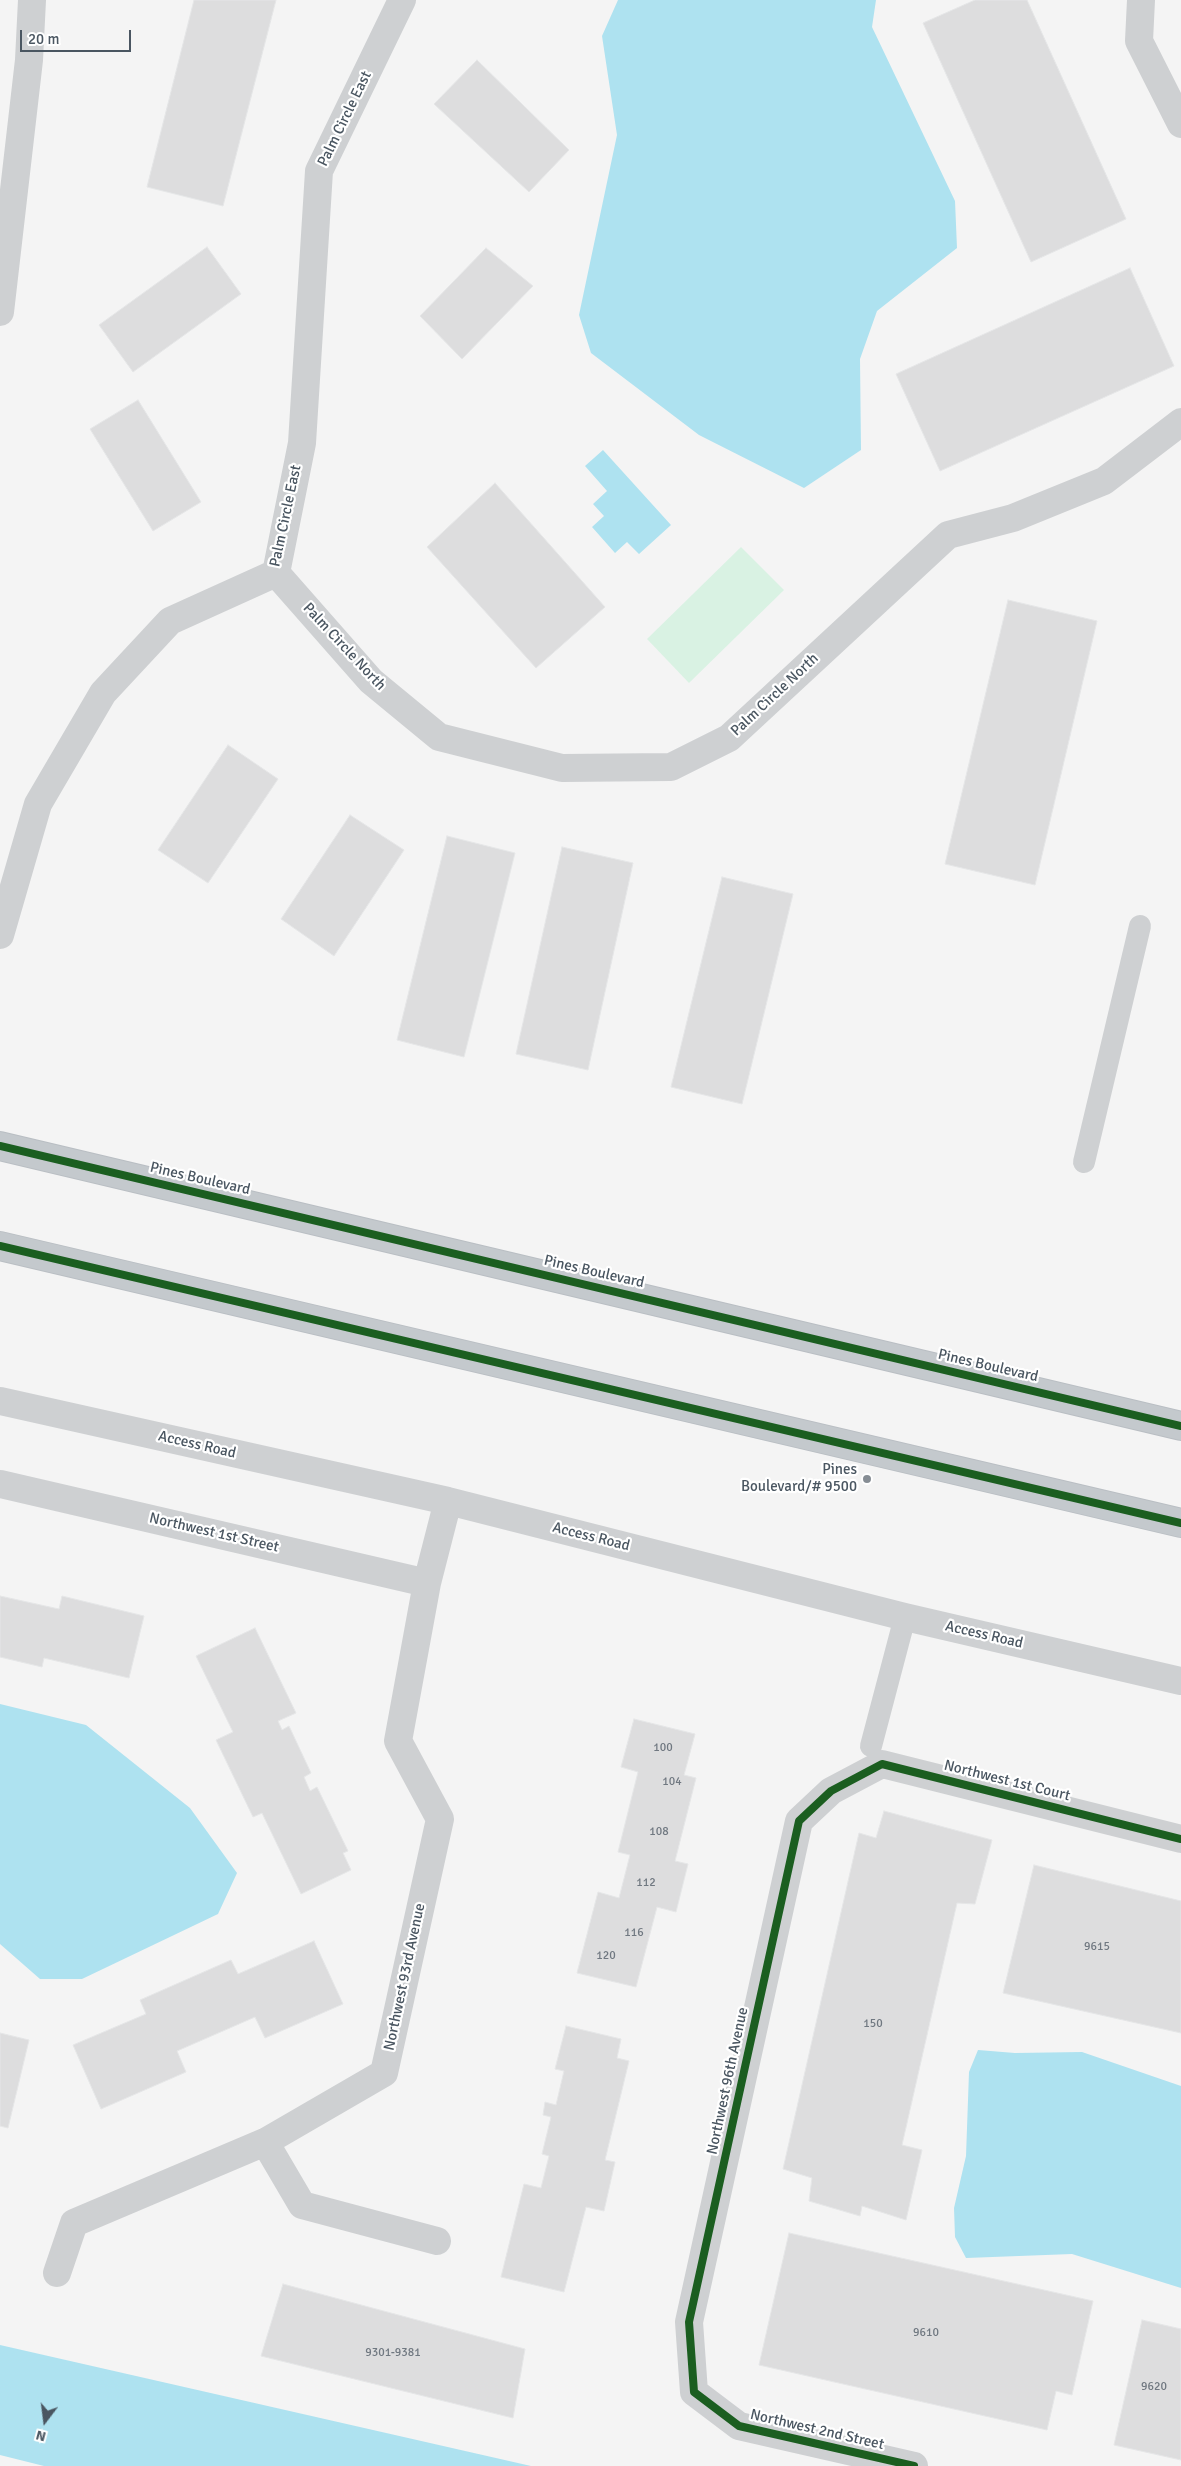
<!DOCTYPE html>
<style>
body{margin:0}
#map{position:relative;width:1181px;height:2466px;overflow:hidden;background:#f4f4f4;font-family:Signika,sans-serif}
canvas{display:block}
.north{position:absolute;left:20px;top:2396px;width:50px;height:50px;-webkit-text-stroke:4px #fff;paint-order:stroke;rotate:195deg;font-size:14px;font-weight:700;line-height:20px;text-align:center;color:#4a5661}
.north::after{content:'';display:block;margin:auto;width:18px;height:22px;background:#4a5661;clip-path:polygon(50% 0,100% 100%,50% 72%,0 100%)}
.scale{position:absolute;left:20px;top:30px;width:111px;height:22px;box-sizing:border-box;border:2px solid #4a5661;border-top:0;padding-left:6px;font-size:15px;line-height:18px;white-space:nowrap;color:#4a5661;-webkit-text-stroke:4px #fff;paint-order:stroke}
</style>
<div id="map">
<canvas width="1181" height="2466"></canvas>
<div class="north">N</div>
<div class="scale">20 m</div>
</div>
<script>
const g = document.querySelector('canvas').getContext('2d');
g.lineJoin = 'round';
function paint(path, color) {
  g.fillStyle = color;
  g.fill(path, 'evenodd');
}
function shape(rows) {
  const path = new Path2D();
  for (const r of rows) {
    path.moveTo(r[0], r[1]);
    for (let i = 2; i < r.length; i += 2) path.lineTo(r[i], r[i + 1]);
  }
  return path;
}
function trace(path, color, width, dash) {
  g.strokeStyle = color;
  g.lineWidth = width;
  g.lineCap = dash ? 'butt' : 'round';
  g.setLineDash(dash || []);
  g.stroke(path);
}
function drawText(font, color, halo, rows, align = 'center') {
  g.font = font + ' Signika,sans-serif';
  g.lineWidth = 4.5;
  g.setLineDash([]);
  g.textBaseline = 'middle';
  g.strokeStyle = halo;
  g.fillStyle = color;
  for (const [text, x, y, turn = 0] of rows) {
    g.save();
    g.translate(x, y);
    g.rotate((+turn || 0) * Math.PI / 180);
    g.textAlign = isNaN(turn) ? turn : align;
    if (halo) g.strokeText(text, 0, 0);
    g.fillText(text, 0, 0);
    g.restore();
  }
}
const green = shape([
 [741,547,784,590,689,683,647,639]
]);
const water = shape([
 [618,0,876,0,872,27,955,201,957,248,877,311,860,359,861,450,804,488,699,435,591,353,579,315,617,135,602,36],
 [603,450,671,525,639,554,627,542,615,553,592,527,604,516,593,504,607,491,585,466],
 [0,1704,86,1725,190,1808,237,1873,218,1914,82,1979,40,1979,0,1944],
 [978,2050,1015,2053,1082,2052,1181,2086,1181,2288,1072,2254,966,2258,955,2237,954,2208,966,2156,969,2072],
 [0,2345,531,2466,44,2466,0,2455]
]);
const building = shape([
 [194,0,276,0,223,206,147,187,194,0],
 [975,0,1027,0,1126,219,1031,262,923,23,975,0],
 [477,60,569,150,529,192,434,104,477,60],
 [207,247,241,294,133,372,99,325,207,247],
 [486,248,533,286,462,359,420,316,486,248],
 [1130,268,1174,366,940,471,896,374,1130,268],
 [138,400,201,502,153,531,90,429,138,400],
 [495,483,605,607,536,668,427,547,495,483],
 [1008,600,1097,621,1035,885,945,864,1008,600],
 [228,745,278,779,208,883,158,850,228,745],
 [350,815,404,850,334,956,281,919,350,815],
 [447,836,515,853,464,1057,397,1040,447,836],
 [562,847,633,863,588,1070,516,1054,562,847],
 [722,877,793,894,742,1104,671,1087,722,877],
 [0,1596,59,1609,62,1596,144,1616,129,1678,44,1658,42,1667,0,1657,0,1596],
 [255,1628,296,1713,278,1721,282,1730,289,1726,311,1773,304,1777,310,1791,317,1787,348,1851,343,1853,351,1870,301,1894,262,1813,253,1817,216,1740,233,1732,196,1656,255,1628],
 [634,1719,695,1734,684,1775,696,1778,675,1861,688,1864,676,1912,657,1907,636,1987,577,1973,598,1892,619,1898,630,1855,618,1852,638,1772,621,1767,634,1719],
 [884,1811,992,1840,975,1904,957,1903,902,2145,922,2150,906,2220,862,2206,860,2216,809,2201,812,2178,783,2169,859,1833,876,1838,884,1811],
 [1034,1865,1181,1901,1181,2033,1003,1993,1034,1865],
 [314,1941,343,2004,265,2038,255,2017,177,2051,186,2072,101,2109,73,2045,146,2014,140,2000,231,1960,238,1974,314,1941],
 [566,2026,621,2039,617,2058,629,2061,605,2160,615,2162,604,2211,586,2207,564,2292,501,2277,524,2184,541,2188,549,2156,542,2154,551,2117,543,2115,545,2102,556,2105,564,2071,555,2069,566,2026],
 [0,2033,29,2040,8,2128,0,2126,0,2033],
 [789,2233,1093,2301,1072,2395,1056,2391,1047,2430,759,2365,789,2233],
 [283,2284,525,2349,513,2418,261,2356,283,2284],
 [1142,2320,1181,2329,1181,2460,1114,2445,1142,2320]
]);
const service = shape([
 [1084,1162,1140,926],
 [871,1746,905,1617]
]);
const minor = shape([
 [1141,0,1139,41,1181,124],
 [0,312,29,60,32,0],
 [276,573,371,681,439,737,562,768,671,767,729,738,948,535,1013,518,1104,481,1181,422],
 [0,935,38,804,103,693,170,621,276,573,302,443,319,171,402,0],
 [0,1401,448,1501,905,1617,1181,1681],
 [0,1484,427,1583],
 [265,2142,302,2205,437,2241],
 [57,2273,74,2223,265,2142,384,2073,440,1819,398,1741,427,1583,448,1501],
 [914,2466,739,2426,694,2392,689,2322,799,1821,831,1791,882,1764,1181,1839]
]);
const trunk = shape([
 [0,1146,1181,1426],
 [0,1246,1181,1523]
]);
const cycleway = shape([
 [0,1146,1181,1426],
 [0,1246,1181,1523],
 [914,2466,739,2426,694,2392,689,2322,799,1821,831,1791,882,1764,1181,1839]
]);
const markers = [
 [867,1479,5,"#868d94"]
];
const numberNames = [
 ["100",663,1748],
 ["104",672,1782],
 ["108",659,1832],
 ["112",646,1883],
 ["116",634,1933],
 ["9615",1097,1947],
 ["120",606,1956],
 ["150",873,2024],
 ["9610",926,2333],
 ["9301-9381",393,2353],
 ["9620",1154,2387]
];
const streetNames = [
 ["Palm Circle East",345,119,-64],
 ["Palm Circle East",286,516,-78],
 ["Palm Circle North",344,647,47],
 ["Palm Circle North",775,695,-43],
 ["Pines Boulevard",200,1179,13],
 ["Pines Boulevard",594,1272,13],
 ["Pines Boulevard",988,1366,13],
 ["Access Road",197,1445,13],
 ["Northwest 1st Street",214,1533,13],
 ["Access Road",591,1537,14],
 ["Access Road",984,1635,13],
 ["Northwest 1st Court",1007,1781,14],
 ["Northwest 93rd Avenue",405,1977,-78],
 ["Northwest 96th Avenue",728,2081,-78],
 ["Northwest 2nd Street",817,2430,13]
];
const poiNames = [
 ["Pines",857,1470],
 ["Boulevard/# 9500",857,1487]
];
paint(green, '#d9f2e3');
paint(water, '#aee2f0');
paint(building, '#ddddde');
trace(building, '#e5e6e7', 1);
trace(trunk, '#b9bec3', 30);
trace(service, '#ced0d2', 22);
trace(minor, '#ced0d2', 28);
trace(trunk, '#c4c9cd', 28);
trace(cycleway, '#1b5e20', 8);
for (const [x, y, r, color] of markers) {
  const dot = new Path2D();
  dot.arc(x, y, r, 0, 2 * Math.PI);
  g.fillStyle = color;
  g.fill(dot);
  trace(dot, '#fff', 2);
}
drawText('12px', '#707881', null, numberNames);
drawText('15px', '#4a5661', '#fff', streetNames);
drawText('15px', '#4a5661', '#fff', poiNames, 'right');
</script>
